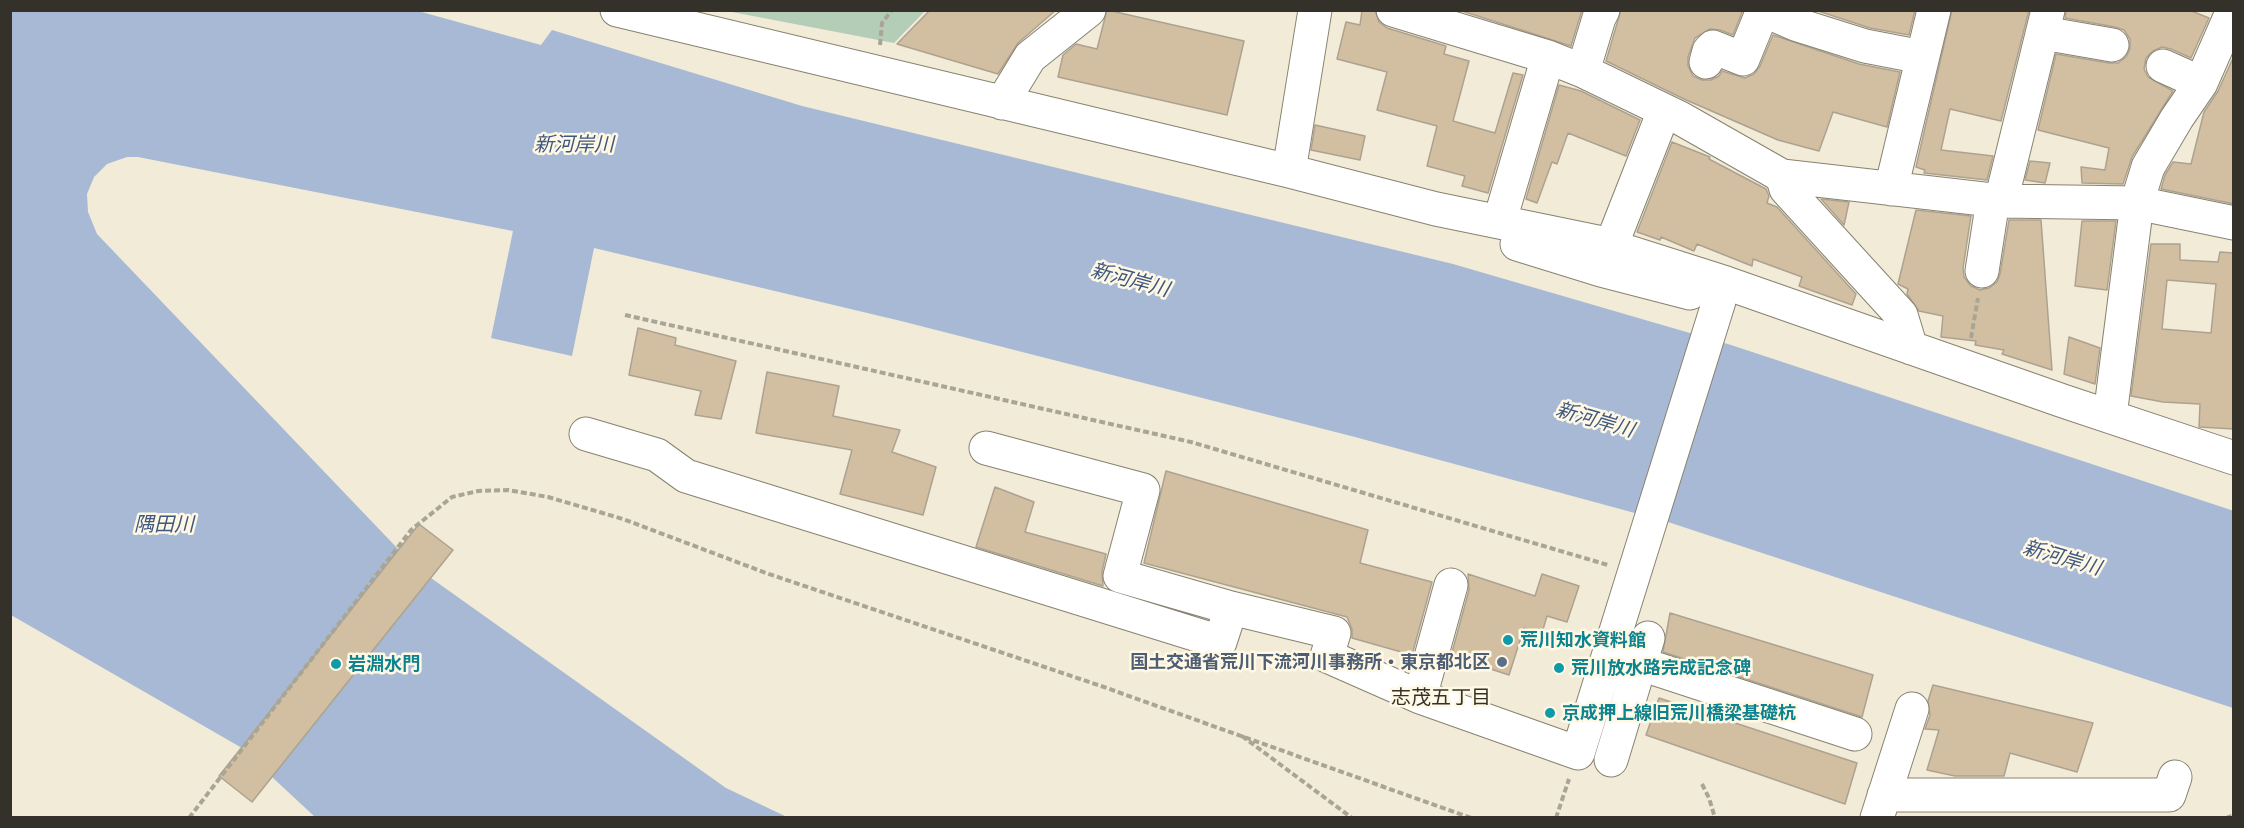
<!DOCTYPE html>
<meta charset="utf-8">
<style>
body{margin:0}
#map{position:relative;width:2244px;height:828px;overflow:hidden;background:#f1ebd7;font-family:"Asap Condensed",sans-serif}
canvas{display:block}
.frame{position:absolute;inset:0;border:12px solid #333129;pointer-events:none}
</style>
<div id="map">
<canvas width="2244" height="828"></canvas>
<div class="frame"></div>
</div>
<script>
const g = document.querySelector('canvas').getContext('2d');
g.lineJoin = 'round';
function paint(path, color) {
  g.fillStyle = color;
  g.fill(path, 'evenodd');
}
function shape(rows) {
  const path = new Path2D();
  for (const r of rows) {
    path.moveTo(r[0], r[1]);
    for (let i = 2; i < r.length; i += 2) path.lineTo(r[i], r[i + 1]);
  }
  return path;
}
function trace(path, color, width, dash) {
  g.strokeStyle = color;
  g.lineWidth = width;
  g.lineCap = dash ? 'butt' : 'round';
  g.setLineDash(dash || []);
  g.stroke(path);
}
function drawText(font, color, halo, rows, align = 'center') {
  g.font = font + ' "Asap Condensed","Noto Sans JP",sans-serif';
  g.lineWidth = 5;
  g.setLineDash([]);
  g.textBaseline = 'middle';
  g.strokeStyle = halo;
  g.fillStyle = color;
  for (const [text, x, y, turn = 0] of rows) {
    g.save();
    g.translate(x, y);
    g.rotate((+turn || 0) * Math.PI / 180);
    g.textAlign = isNaN(turn) ? turn : align;
    if (halo) g.strokeText(text, 0, 0);
    g.fillText(text, 0, 0);
    g.restore();
  }
}
const green = shape([
 [732,11,732,10,925,11,894,43,732,12]
]);
const water = shape([
 [11,10,418,11,541,45,552,30,802,106,1453,264,1731,345,2234,511,2233,708,1668,522,1355,437,901,321,594,248,572,356,491,338,513,231,138,157,127,157,107,164,94,177,87,194,88,212,97,234,399,550,242,748,11,615],
 [431,578,726,788,787,817,315,817,272,777]
]);
const building = shape([
 [930,10,1056,10,1018,43,998,74,897,44,930,10],
 [1107,10,1244,41,1227,115,1058,77,1063,55,1076,44,1097,49,1107,10],
 [1362,10,1375,10,1379,22,1387,28,1446,46,1444,54,1469,61,1453,121,1495,133,1513,73,1523,75,1488,193,1462,186,1465,176,1427,166,1437,126,1377,110,1387,72,1337,59,1346,22,1360,25,1362,10],
 [1459,10,1582,10,1571,46,1459,10],
 [1621,10,1743,10,1733,35,1720,30,1710,29,1695,38,1688,57,1688,66,1693,76,1702,80,1711,80,1719,76,1722,71,1745,78,1754,74,1760,66,1773,35,1859,64,1900,72,1887,127,1833,112,1819,151,1778,140,1684,99,1606,61,1621,10],
 [1815,10,1915,10,1909,35,1870,28,1815,10],
 [1952,10,2029,10,2001,121,1950,109,1941,150,1993,156,1987,180,1924,173,1925,170,1916,167,1952,10],
 [2066,10,2189,10,2209,18,2191,58,2171,49,2162,47,2153,51,2146,58,2144,69,2148,77,2173,91,2132,157,2123,184,2082,183,2081,167,2105,170,2109,148,2038,130,2056,54,2109,63,2118,63,2126,57,2130,49,2130,39,2124,30,2115,27,2065,18,2066,10],
 [2234,56,2234,204,2161,189,2165,175,2173,162,2191,164,2204,112,2218,91,2234,56],
 [1559,85,1581,91,1640,120,1626,156,1568,133,1557,164,1552,162,1537,203,1526,199,1559,85],
 [1315,125,1365,136,1360,160,1311,150,1315,125],
 [1672,142,1710,157,1709,159,1766,189,1769,196,1767,203,1777,207,1856,294,1852,305,1799,286,1802,277,1753,259,1752,266,1697,244,1694,251,1661,237,1660,240,1637,232,1672,142],
 [2030,161,2050,163,2045,183,2025,180,2030,161],
 [1821,199,1849,202,1844,225,1821,199],
 [1916,210,1971,216,1963,268,1964,277,1971,286,1980,290,1989,288,1997,282,2000,274,2009,220,2041,220,2052,370,2002,354,2004,350,1975,345,1976,341,1941,337,1943,316,1919,311,1907,294,1908,289,1898,284,1916,210],
 [2082,221,2116,221,2107,290,2075,286,2082,221],
 [2151,244,2180,244,2180,260,2218,262,2220,252,2234,253,2234,429,2199,427,2200,404,2163,402,2131,396,2151,244],
 [2167,280,2216,284,2211,333,2162,329,2167,280],
 [638,328,676,338,675,345,736,361,721,419,695,415,701,391,629,375,638,328],
 [2069,337,2100,348,2095,384,2064,374,2069,337],
 [767,372,839,386,833,416,900,430,892,452,936,467,923,515,840,494,852,450,756,433,767,372],
 [1166,471,1368,530,1360,563,1432,582,1412,655,1352,638,1352,629,1347,617,1144,563,1166,471],
 [995,487,1034,502,1025,532,1106,554,1102,572,1103,586,976,547,995,487],
 [419,524,453,550,252,802,219,776,419,524],
 [1468,574,1535,596,1542,574,1579,586,1567,622,1547,616,1542,633,1524,628,1509,675,1451,656,1469,590,1468,574],
 [1670,613,1873,675,1862,717,1663,652,1670,613],
 [1933,685,2093,723,2077,772,2010,753,2004,776,1955,776,1927,770,1939,730,1925,729,1930,715,1928,701,1933,685],
 [1659,698,1857,763,1845,804,1646,735,1659,698]
]);
const path = shape([
 [880,45,882,23,892,10],
 [625,315,1191,442,1608,565],
 [1971,338,1978,298],
 [1242,736,1352,818],
 [1702,784,1709,798,1715,818],
 [189,818,411,530,452,497,478,491,508,490,548,497,623,519,766,573,1101,686,1471,818],
 [1556,818,1569,779],
 [2226,818,2234,815]
]);
const minor = shape([
 [617,10,1289,171,1436,209,1597,242,1726,283,2063,401,2234,458],
 [1393,10,1548,57,1583,71,1680,118,1782,176,2001,201,2137,203,2234,223],
 [1763,10,1795,24,1865,46,1922,57],
 [2043,33,2112,45],
 [1706,62,1709,51,1713,47,1743,59,1763,10],
 [2163,66,2201,83],
 [1583,71,1599,18,1603,10],
 [1002,103,1030,57,1089,10],
 [1289,171,1315,10],
 [1782,176,1786,189,1901,315,1911,348],
 [1891,189,1934,10],
 [2001,201,2048,10],
 [1500,220,1548,57],
 [1517,244,1601,270,1690,293],
 [1611,246,1664,111],
 [1982,271,1993,200],
 [2110,416,2137,203,2148,167,2177,118,2201,83,2233,10],
 [586,434,657,455,686,476,1220,642,1231,608],
 [986,448,1143,490,1120,576,1231,608,1334,633,1327,656,1420,697,1451,585],
 [1641,664,1855,734],
 [1420,697,1578,753,1719,301],
 [1611,760,1648,638],
 [1884,795,2169,795,2175,777],
 [1877,818,1912,709]
]);
const markers = [
 [1508,640,6,"#0f9aa8"],
 [1502,662,6,"#5c6f8a"],
 [336,664,6,"#0f9aa8"],
 [1559,668,6,"#0f9aa8"],
 [1550,713,6,"#0f9aa8"]
];
const cultureNames = [
 ["荒川知水資料館",1520,640],
 ["岩淵水門",348,664],
 ["荒川放水路完成記念碑",1571,668],
 ["京成押上線旧荒川橋梁基礎杭",1562,713]
];
const serviceNames = [
 ["国土交通省荒川下流河川事務所・東京都北区",1490,662]
];
const waterNames = [
 ["新河岸川",574,145],
 ["新河岸川",1130,280,15],
 ["新河岸川",1595,420,16],
 ["隅田川",164,525],
 ["新河岸川",2062,558,16]
];
const neighbourhoodNames = [
 ["志茂五丁目",1441,698]
];
paint(green, '#b4cdb6');
paint(water, '#a7b9d5');
paint(building, '#d2bfa2');
trace(building, '#ada290', 1.5);
trace(minor, '#888270', 35);
trace(path, '#a9a595', 4, [6, 3]);
trace(minor, '#fff', 33);
for (const [x, y, r, color] of markers) {
  const dot = new Path2D();
  dot.arc(x, y, r, 0, 2 * Math.PI);
  g.fillStyle = color;
  g.fill(dot);
  trace(dot, '#fef8e4', 2);
}
drawText('bold 18px', '#0d838f', '#fef8e4', cultureNames, 'left');
drawText('bold 18px', '#4e5e75', '#fef8e4', serviceNames, 'right');
drawText('italic 20px', '#3e5882', '#fef8e4', waterNames);
drawText('20px', '#333129', '#fef8e4', neighbourhoodNames);
</script>
